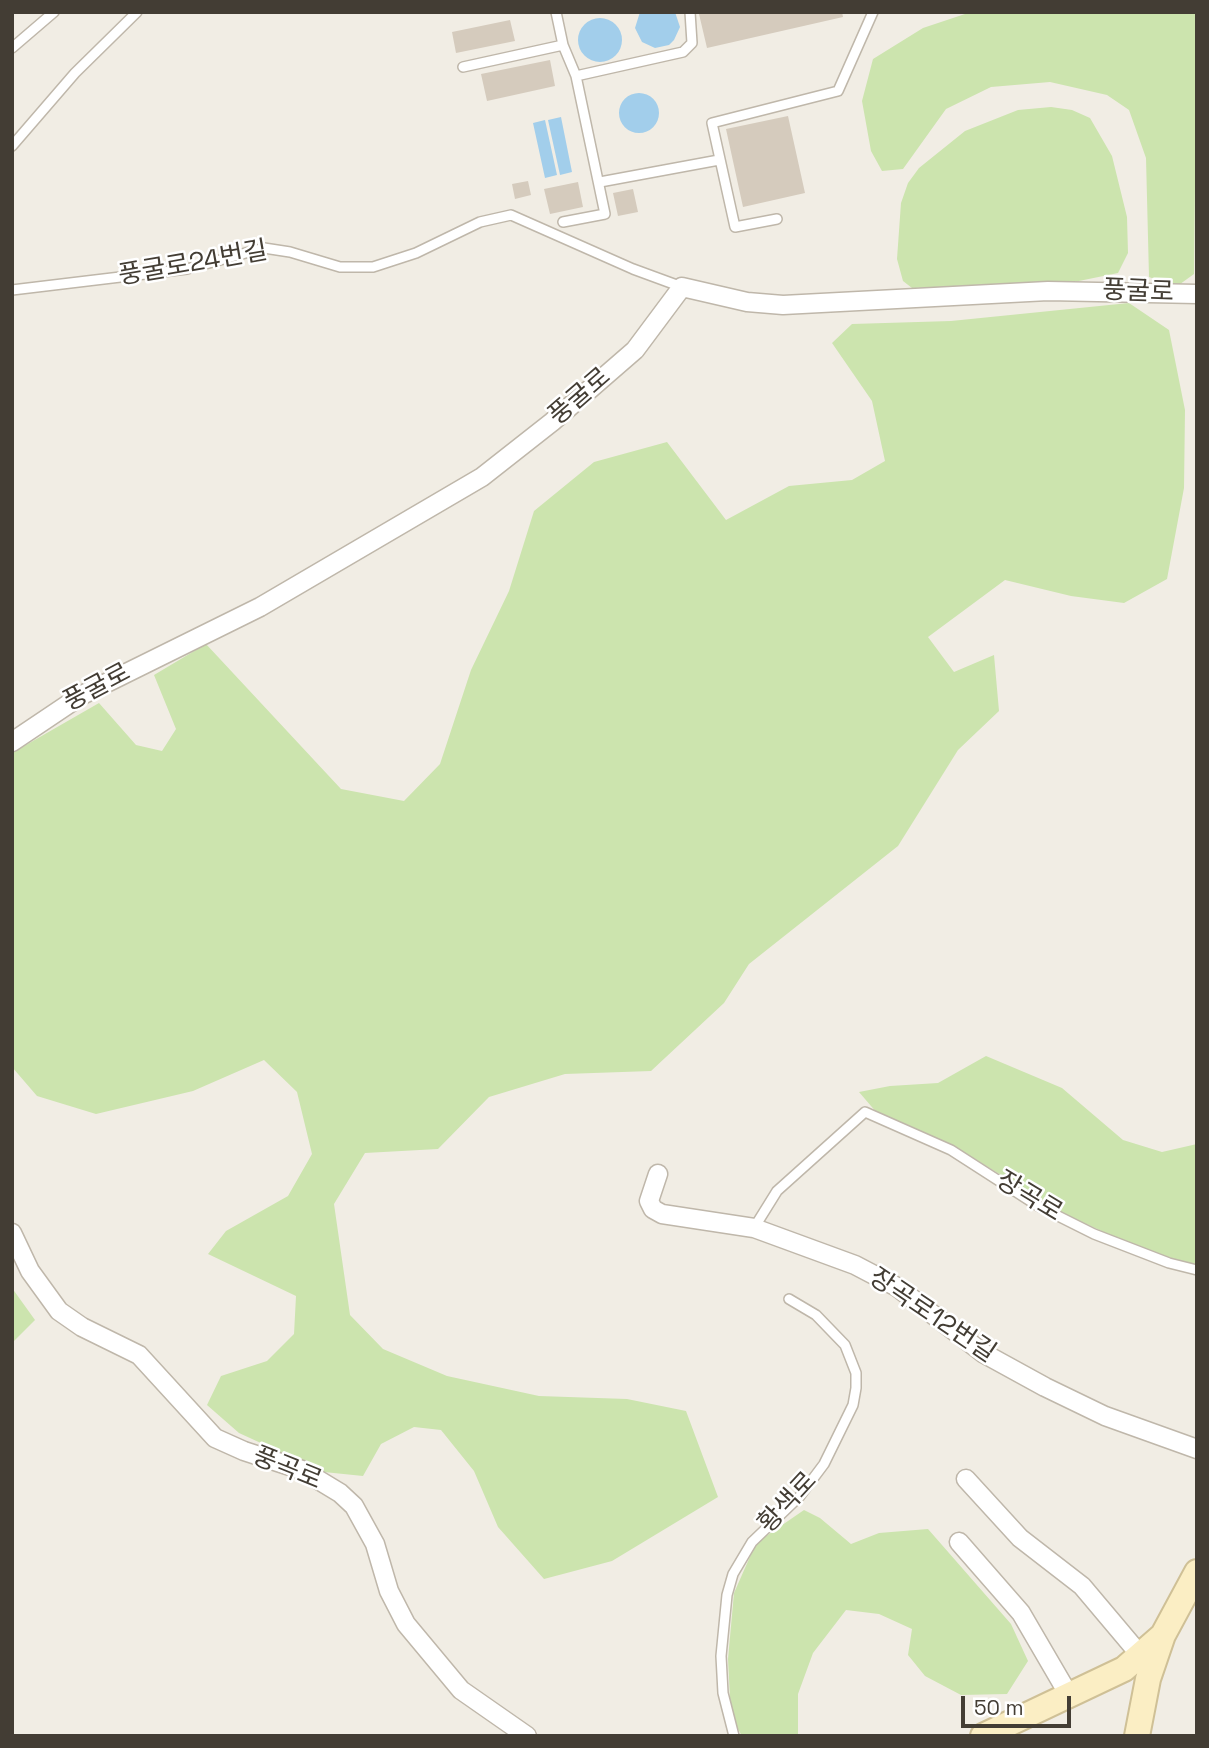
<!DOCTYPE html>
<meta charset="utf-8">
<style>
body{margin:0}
#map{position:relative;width:1209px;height:1748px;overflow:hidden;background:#f1ede4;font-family:"Space Grotesk",sans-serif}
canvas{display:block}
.frame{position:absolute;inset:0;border:14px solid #433d34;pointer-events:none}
.scale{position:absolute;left:961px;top:1696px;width:110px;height:32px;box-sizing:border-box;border:4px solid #433d34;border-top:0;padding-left:9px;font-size:21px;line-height:24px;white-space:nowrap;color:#433d34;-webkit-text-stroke:5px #fff;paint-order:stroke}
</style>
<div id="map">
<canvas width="1209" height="1748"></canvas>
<div class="frame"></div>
<div class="scale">50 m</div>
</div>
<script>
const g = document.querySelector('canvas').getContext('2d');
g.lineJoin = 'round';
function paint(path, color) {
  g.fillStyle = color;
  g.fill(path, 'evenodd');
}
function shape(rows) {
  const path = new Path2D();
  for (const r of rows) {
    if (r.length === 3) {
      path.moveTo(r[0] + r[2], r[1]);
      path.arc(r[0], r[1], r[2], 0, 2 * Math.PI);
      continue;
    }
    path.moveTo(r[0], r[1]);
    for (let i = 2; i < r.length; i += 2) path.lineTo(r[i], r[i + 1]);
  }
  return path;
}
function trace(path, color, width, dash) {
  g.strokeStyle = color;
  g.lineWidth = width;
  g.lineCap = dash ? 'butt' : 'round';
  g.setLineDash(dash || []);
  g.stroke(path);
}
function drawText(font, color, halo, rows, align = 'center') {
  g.font = font + ' "Space Grotesk","Noto Sans KR",sans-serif';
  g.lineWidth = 5;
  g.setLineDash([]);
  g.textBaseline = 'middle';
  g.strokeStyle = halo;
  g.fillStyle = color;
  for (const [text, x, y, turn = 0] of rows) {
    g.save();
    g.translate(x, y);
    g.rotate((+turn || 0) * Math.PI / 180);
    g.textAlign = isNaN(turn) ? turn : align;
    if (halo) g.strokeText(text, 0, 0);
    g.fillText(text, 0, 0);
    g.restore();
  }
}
const green = shape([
 [971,12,1197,12,1194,274,1176,287,1149,277,1146,158,1129,110,1107,95,1050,82,991,87,946,109,903,169,882,171,871,151,862,101,873,59,923,28],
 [1051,107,1072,110,1090,118,1112,156,1127,217,1128,253,1118,273,1074,282,955,287,912,288,903,281,897,259,901,203,908,183,919,168,965,131,1018,110],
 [1129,303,1169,330,1185,410,1184,488,1167,579,1124,603,1071,596,1005,580,928,637,954,672,994,655,999,711,958,750,898,846,749,964,724,1003,651,1071,565,1074,489,1097,438,1149,365,1153,334,1204,350,1315,383,1349,447,1376,539,1396,627,1399,686,1411,718,1497,612,1561,544,1579,498,1527,474,1471,441,1430,414,1427,381,1444,363,1476,324,1472,239,1433,207,1405,221,1376,267,1361,294,1334,296,1296,208,1254,226,1231,288,1196,312,1154,297,1092,264,1060,193,1091,96,1114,37,1096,12,1067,12,753,99,703,136,745,162,751,176,729,154,675,206,644,341,789,404,801,440,764,471,670,509,591,534,511,594,462,667,442,726,520,789,486,852,480,885,461,872,401,832,343,852,324,951,321],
 [986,1056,1062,1088,1123,1140,1162,1152,1197,1144,1197,1265,1142,1250,1063,1213,952,1145,877,1113,859,1092,890,1086,938,1083],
 [12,1288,35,1320,12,1343],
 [804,1510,820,1518,851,1544,879,1533,928,1529,1011,1624,1028,1661,1007,1694,961,1695,925,1676,908,1655,912,1629,879,1614,846,1610,813,1653,798,1694,798,1736,742,1736,731,1717,728,1659,734,1593,756,1543]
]);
const water = shape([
 [640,12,675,12,680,27,674,40,669,45,655,48,642,42,635,28],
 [600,40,22],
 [639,113,20],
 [561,117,572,172,560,175,548,120],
 [545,120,557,175,545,178,533,123]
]);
const building = shape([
 [709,12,842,12,843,17,707,48,699,14],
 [510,20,515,41,456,53,452,32],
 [550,60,555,86,487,101,481,74],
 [788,116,805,193,743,207,726,129],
 [528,181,531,195,515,199,512,184],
 [578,182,583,207,550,214,544,189],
 [633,189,638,212,618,216,613,193]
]);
const lane = shape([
 [556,12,563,45,576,76,605,214,563,222],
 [12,48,54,12],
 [463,67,563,45],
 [576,76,683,52,692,43,690,12],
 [12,146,75,73,137,12],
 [600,182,719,160],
 [777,219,735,227,712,123,838,91,873,12],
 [12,290,187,269,264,248,290,252,340,267,373,267,416,253,480,222,511,215,633,269,682,287],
 [754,1228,777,1191,865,1112,951,1150,1038,1206,1094,1234,1169,1263,1197,1270],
 [734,1736,723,1693,721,1656,727,1595,733,1574,752,1542,800,1496,824,1464,853,1405,856,1388,856,1373,845,1345,816,1315,789,1299]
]);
const street = shape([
 [12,742,82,695,260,607,482,477,552,422,635,350,682,287,747,302,783,305,1048,291,1197,294],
 [658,1174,649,1201,653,1209,662,1214,754,1228,855,1265,897,1287,983,1353,1045,1387,1105,1416,1197,1449],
 [12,1233,30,1271,59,1311,82,1327,139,1355,215,1438,244,1451,302,1470,340,1493,354,1506,375,1544,389,1591,406,1624,461,1690,527,1736],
 [966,1479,1020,1538,1082,1586,1141,1656],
 [959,1542,1021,1613,1070,1697]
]);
const secondary = shape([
 [983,1736,1124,1669,1163,1635],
 [1137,1736,1148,1679,1163,1635,1197,1572]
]);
const streetNames = [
 ["풍굴로24번길",193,264,-10],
 ["풍굴로",1138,292,2],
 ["풍굴로",580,397,-41],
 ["풍굴로",97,688,-28],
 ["장곡로",1029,1197,31],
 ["장곡로12번길",932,1316,34],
 ["풍곡로",287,1469,22],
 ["황색로",788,1503,-47]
];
paint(green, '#cce4ae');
paint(water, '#a2ceeb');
paint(building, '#d5cbbd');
trace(lane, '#bfb7aa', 12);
trace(street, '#bfb7aa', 21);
trace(secondary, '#cfc096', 28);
trace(lane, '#fff', 9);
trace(street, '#fff', 18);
trace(secondary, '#fbeec4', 24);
drawText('26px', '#433d34', '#fff', streetNames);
</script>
